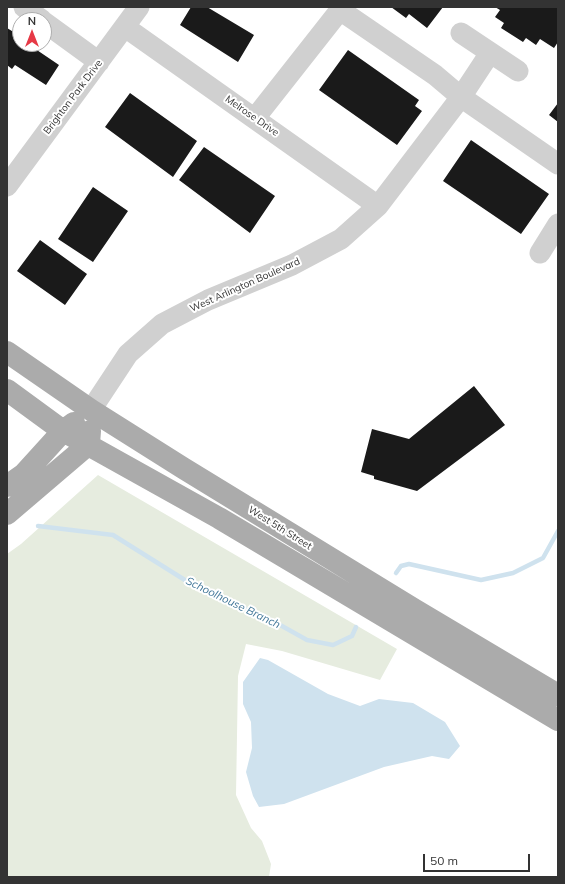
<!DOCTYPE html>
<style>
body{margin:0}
#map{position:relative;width:565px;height:884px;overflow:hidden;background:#fff;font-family:Mulish,sans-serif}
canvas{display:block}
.frame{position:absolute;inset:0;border:8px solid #333;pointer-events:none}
.north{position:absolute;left:12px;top:12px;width:40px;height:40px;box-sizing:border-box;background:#fff;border:1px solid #adadad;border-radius:50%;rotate:0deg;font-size:11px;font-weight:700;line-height:16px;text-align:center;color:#333}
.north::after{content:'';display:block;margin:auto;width:14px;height:18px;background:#e63946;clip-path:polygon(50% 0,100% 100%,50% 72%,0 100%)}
.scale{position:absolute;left:423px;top:854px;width:107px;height:18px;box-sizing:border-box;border:2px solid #333;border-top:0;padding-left:5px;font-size:12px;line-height:14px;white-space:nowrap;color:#333;-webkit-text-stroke:3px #fff;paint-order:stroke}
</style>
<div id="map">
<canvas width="565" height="884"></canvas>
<div class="frame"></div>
<div class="north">N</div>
<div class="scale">50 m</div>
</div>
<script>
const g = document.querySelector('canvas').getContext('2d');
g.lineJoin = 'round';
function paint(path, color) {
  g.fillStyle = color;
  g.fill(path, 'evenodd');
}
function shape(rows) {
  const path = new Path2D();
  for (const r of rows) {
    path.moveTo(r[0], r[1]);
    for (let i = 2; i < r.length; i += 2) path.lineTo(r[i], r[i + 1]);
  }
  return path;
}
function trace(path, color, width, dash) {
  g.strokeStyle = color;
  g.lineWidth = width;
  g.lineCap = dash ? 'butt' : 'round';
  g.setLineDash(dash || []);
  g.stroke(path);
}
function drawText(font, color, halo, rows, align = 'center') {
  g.font = font + ' Mulish,sans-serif';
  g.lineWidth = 4;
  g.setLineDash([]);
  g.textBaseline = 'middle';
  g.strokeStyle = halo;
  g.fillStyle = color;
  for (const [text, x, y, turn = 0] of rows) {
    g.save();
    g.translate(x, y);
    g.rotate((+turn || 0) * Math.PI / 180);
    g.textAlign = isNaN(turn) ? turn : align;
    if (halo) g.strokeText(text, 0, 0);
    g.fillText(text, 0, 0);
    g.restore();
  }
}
const green = shape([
 [98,475,397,649,380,680,282,651,246,644,238,676,236,795,251,828,262,841,271,864,269,877,7,877,7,554,21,544]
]);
const water = shape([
 [260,658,268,660,328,694,360,706,379,699,413,703,445,722,460,746,449,759,432,756,384,767,284,804,259,807,253,796,246,772,252,748,251,722,243,704,243,682]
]);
const stream = shape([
 [38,526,113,535,196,587,273,621,307,640,333,645,352,636,356,627],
 [396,573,401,566,409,564,481,580,513,573,543,558,558,531]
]);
const building = shape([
 [191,7,207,7,254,35,238,62,180,25],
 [391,7,443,7,427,28,409,14,406,18],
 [495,7,558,7,558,42,554,48,540,39,536,45,526,38,523,42,501,28,504,23,495,17,500,10],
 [7,28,20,36,20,44,28,44,59,65,46,85,15,65,12,69,7,65],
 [348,50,419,100,415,106,422,111,397,145,319,90],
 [130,93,197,141,173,177,105,127],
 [558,103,558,122,549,115],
 [471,140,549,194,521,234,443,181],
 [204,147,275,196,250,233,179,180],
 [93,187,128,211,93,262,58,239],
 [40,240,87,274,65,305,17,271],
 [474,386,505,425,417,491,374,479,374,476,361,472,372,429,409,439]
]);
const minor = shape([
 [24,7,42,20],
 [44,22,99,62],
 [125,27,378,206],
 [461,33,518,71],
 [255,118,340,10,435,75,461,97,490,53],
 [7,186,139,7],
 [540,253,558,224],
 [91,410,128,354,162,324,208,300,292,265,341,239,378,206,461,97,558,164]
]);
const major = shape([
 [7,352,91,410,183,468,415,610,558,695],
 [7,390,63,431,219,518,558,720],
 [7,486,24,474,63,431,74,423],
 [7,514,89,444,90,431]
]);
const streetNames = [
 ["Brighton Park Drive",73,97,-53],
 ["Melrose Drive",252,116,35],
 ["West Arlington Boulevard",245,285,-24],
 ["West 5th Street",280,528,32]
];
const waterNames = [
 ["Schoolhouse Branch",233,603,26]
];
paint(green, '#e6ecdf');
paint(water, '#cfe2ee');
trace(stream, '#cfe2ee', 4.5);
paint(building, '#1a1a1a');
trace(minor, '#d0d0d0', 21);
trace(major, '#ababab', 22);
drawText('10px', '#333', '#fff', streetNames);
drawText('italic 11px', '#3f7597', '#fff', waterNames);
</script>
